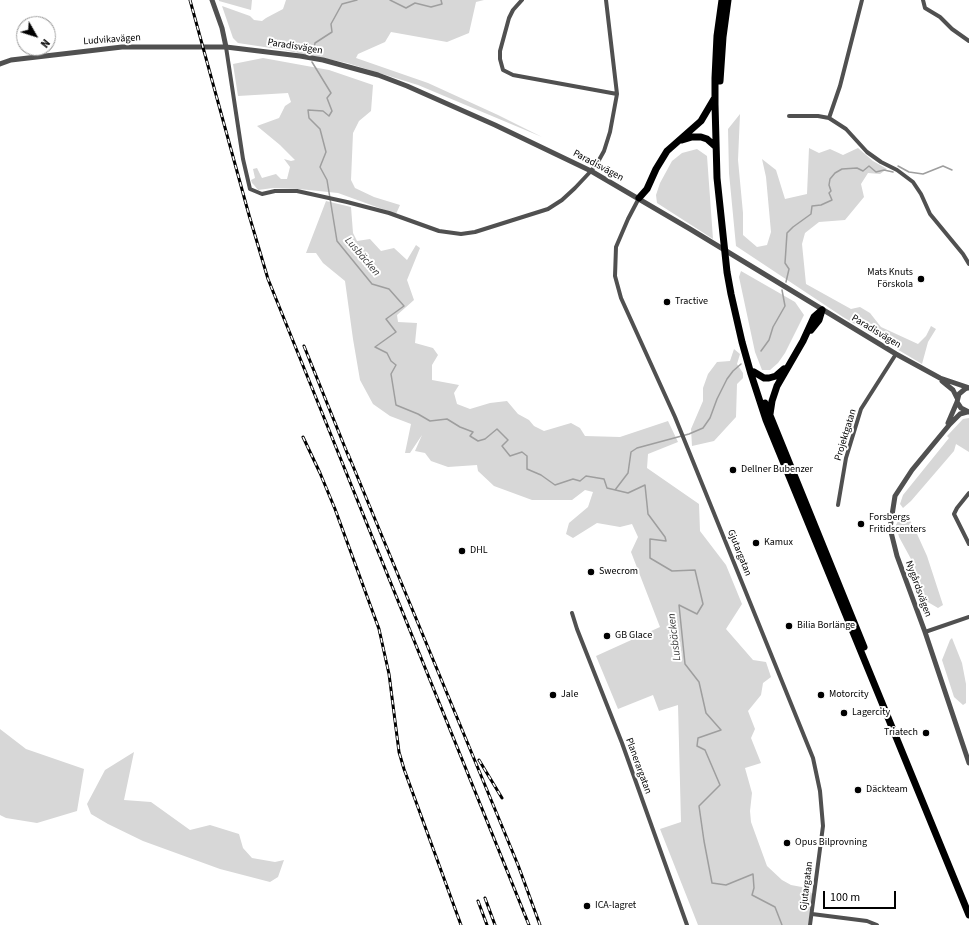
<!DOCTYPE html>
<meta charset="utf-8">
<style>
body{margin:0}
#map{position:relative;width:969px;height:925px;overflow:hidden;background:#fff;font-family:"Source Sans 3",sans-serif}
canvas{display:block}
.north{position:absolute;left:16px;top:16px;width:40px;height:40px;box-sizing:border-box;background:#fff;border:1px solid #999;border-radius:50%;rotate:129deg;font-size:11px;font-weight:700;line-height:16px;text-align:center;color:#000}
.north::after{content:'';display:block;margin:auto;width:14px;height:18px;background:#000;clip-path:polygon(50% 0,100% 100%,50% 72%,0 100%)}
.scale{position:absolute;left:823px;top:891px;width:73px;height:18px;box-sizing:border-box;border:2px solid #000;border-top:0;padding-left:5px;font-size:12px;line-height:14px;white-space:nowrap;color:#000;-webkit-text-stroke:3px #fff;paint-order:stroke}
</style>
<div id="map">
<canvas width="969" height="925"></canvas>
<div class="north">N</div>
<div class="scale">100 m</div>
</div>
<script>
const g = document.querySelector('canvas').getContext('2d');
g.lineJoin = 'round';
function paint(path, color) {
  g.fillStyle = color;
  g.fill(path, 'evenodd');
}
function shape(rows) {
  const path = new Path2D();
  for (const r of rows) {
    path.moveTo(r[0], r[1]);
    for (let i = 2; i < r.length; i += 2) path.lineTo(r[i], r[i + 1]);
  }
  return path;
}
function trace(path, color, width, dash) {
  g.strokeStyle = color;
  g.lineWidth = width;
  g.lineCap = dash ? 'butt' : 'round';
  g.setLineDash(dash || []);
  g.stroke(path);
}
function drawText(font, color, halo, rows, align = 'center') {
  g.font = font + ' "Source Sans 3",sans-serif';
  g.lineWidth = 4;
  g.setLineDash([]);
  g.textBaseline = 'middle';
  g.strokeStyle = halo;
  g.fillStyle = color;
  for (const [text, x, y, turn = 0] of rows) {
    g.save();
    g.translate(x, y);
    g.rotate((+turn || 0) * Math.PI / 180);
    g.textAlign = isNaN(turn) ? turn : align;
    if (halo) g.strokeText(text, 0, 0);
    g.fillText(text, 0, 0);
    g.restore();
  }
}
const green = shape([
 [219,0,252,0,251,10,219,1],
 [286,0,484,0,476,2,469,33,447,42,391,32,385,42,358,54,356,58,428,83,498,115,542,137,418,85,347,63,284,50,238,43,233,38,222,6,250,16,254,20,262,21,266,18,283,9],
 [263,58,329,70,373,85,371,111,359,121,353,133,351,180,355,188,374,197,400,205,396,214,338,193,299,189,273,188,258,190,254,185,252,183,251,180,255,178,253,169,257,168,262,178,276,174,281,179,287,179,290,167,284,159,291,161,295,160,280,145,257,126,279,118,285,106,291,102,288,93,238,96,233,64],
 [740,114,738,160,743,213,743,235,757,247,767,245,771,232,766,177,762,159,776,170,785,199,807,194,809,148,819,153,830,149,843,155,858,148,873,161,887,169,880,174,868,173,861,184,864,197,845,220,819,222,805,233,802,244,806,284,851,309,860,307,870,313,881,327,918,344,926,336,931,326,936,329,928,342,922,364,843,317,736,246,729,173,728,129],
 [697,149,707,156,713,239,657,203,656,195,660,183,672,161,682,153],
 [326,201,351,207,353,233,357,241,370,239,381,251,394,248,407,260,416,245,420,248,407,280,414,300,397,315,398,322,417,323,415,343,433,348,438,355,432,365,432,380,459,385,454,393,457,404,470,409,490,403,507,401,518,414,529,420,534,426,544,431,571,423,580,428,585,436,620,437,668,421,678,442,648,454,647,468,699,504,700,531,726,565,742,604,726,629,753,660,766,662,771,677,763,683,761,695,748,711,755,729,751,738,761,763,745,768,752,793,750,811,751,822,767,866,782,880,791,885,807,888,813,895,808,925,698,925,660,829,681,822,678,705,659,711,653,695,618,709,596,656,660,627,631,552,638,537,632,524,620,527,597,523,573,538,566,534,569,523,588,507,593,492,585,490,572,500,532,500,494,486,478,471,477,465,448,467,431,461,425,453,415,451,422,435,410,453,405,453,411,424,390,416,373,404,360,380,353,339,345,281,323,263,316,253,306,253],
 [741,271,795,302,804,315,785,353,778,363,770,370,762,370,755,352,739,277],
 [734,349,740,354,737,364,743,373,743,378,737,384,736,417,714,441,692,446,691,429,703,401,703,388,708,374,717,362,730,361],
 [969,418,969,452,956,444,954,451,911,501,903,508,900,504,903,495,949,438,947,436,963,419],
 [906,515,913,525,927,556,943,605,938,608,926,601,919,591,910,565,912,563,911,559,899,537,896,525,899,519],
 [952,638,962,663,966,684,966,703,963,705,954,697,942,660,950,640],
 [0,729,26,749,84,769,77,811,37,823,6,818,0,815],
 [134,752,124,800,151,802,190,830,210,825,239,834,243,848,252,858,275,862,284,860,278,877,270,882,220,869,143,841,108,824,91,814,87,804,105,770]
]);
const stream = shape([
 [390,0,406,8,415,3,431,7,442,4,441,0],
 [313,53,315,43,332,32,331,24,342,4,357,0],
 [312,62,331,93,327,98,332,111,329,116,323,111,308,110,309,118,320,129,326,152,320,167,327,180,337,241,372,284,389,289,404,306,386,319,396,332,375,347,387,353,391,361,396,365,391,374,396,405,418,414,430,421,447,419,460,427,473,432,470,436,478,441,485,439,497,429,508,440,502,446,510,456,522,452,527,456,527,469,541,475,555,485,573,479,580,481,586,476,604,479,607,488,628,493,645,485,648,514,665,537,666,541,650,539,650,558,672,571,695,570,703,604,697,614,679,605,685,664,699,682,706,713,721,730,698,738,697,746,705,750,720,785,699,806,704,841,712,883,726,885,753,874,754,888,752,895,775,907,782,925],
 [898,166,909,172,923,174,943,166,952,170],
 [786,282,789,269,785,263,787,233,793,227,811,214,812,206,821,205,832,200,829,193,831,191,829,185,830,179,835,173,842,169,857,168,863,171,869,166,876,172,884,170,893,172],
 [761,351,769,340,773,327,785,306,782,290],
 [615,490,628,473,631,452,637,448,689,434,703,428,710,418,717,399,727,379,733,371,741,364]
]);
const minor = shape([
 [522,0,513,10,509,18,500,51,500,59,503,70,513,75,617,94],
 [923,0,925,8,940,17,952,29,969,41],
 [226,47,243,159,250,189,262,194,275,191,297,191,347,202,389,213,439,231,461,234,475,232,548,209,562,200,575,188,591,171,599,160,604,151,610,132,617,94,606,0],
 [789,116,818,116,829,118,846,129,867,152,881,162,897,170,913,182,921,194,930,214,963,254,969,264],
 [829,118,840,86,862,0],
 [639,198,628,219,616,247,615,276,621,298,675,417,813,758,820,791,823,826,810,925],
 [969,493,957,508,954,514,969,544],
 [838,505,846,458,861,409,896,354],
 [572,613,577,629,622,743,687,925],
 [925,632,969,617],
 [812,914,867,921,877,925]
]);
const tertiary = shape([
 [212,0,222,28,226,47],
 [0,64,11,60,122,47,226,47,300,56,323,60,378,75,407,86,495,125,591,171,690,229,896,354,940,378,969,388],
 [942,381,953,390,957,398],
 [968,388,965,389,959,394,957,402,961,408,969,412],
 [967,412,960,414,950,424,912,470,895,496,890,528,897,556,925,632,969,763],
 [948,423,957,402]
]);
const trunk = shape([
 [722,0,717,36,715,78,715,104,717,178,727,272,731,294,742,342,751,374,766,420,969,915],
 [720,81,723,37,728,0],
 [682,140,692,137,701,137,707,139,716,147],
 [639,198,647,189,656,169,667,151,701,121,714,99],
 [811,330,819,320,822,310],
 [754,372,764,378,769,378,776,376,784,369],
 [765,403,864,647],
 [770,414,772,401,777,386,803,341,814,317,822,310]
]);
const rail = shape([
 [190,0,249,215,268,279,529,925],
 [304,346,350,460],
 [303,437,320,473,335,509,379,629,389,674,399,752,404,769,461,925],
 [348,454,518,865,540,925],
 [479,760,502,798],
 [485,898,495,925],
 [478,901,487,925]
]);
const markers = [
 [921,279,4,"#000"],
 [667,302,4,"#000"],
 [733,470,4,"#000"],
 [861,524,4,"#000"],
 [756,543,4,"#000"],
 [462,551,4,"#000"],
 [591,572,4,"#000"],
 [789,626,4,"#000"],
 [607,636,4,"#000"],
 [553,695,4,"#000"],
 [821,695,4,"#000"],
 [844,713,4,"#000"],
 [926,733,4,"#000"],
 [858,790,4,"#000"],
 [787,843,4,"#000"],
 [587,906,4,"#000"]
];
const streetNames = [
 ["Ludvikavägen",112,40,-4],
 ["Paradisvägen",295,47,9],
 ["Paradisvägen",598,166,28],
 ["Paradisvägen",876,332,31],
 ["Projektgatan",846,435,-73],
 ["Gjutargatan",739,553,68],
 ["Nygårdsvägen",918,589,70],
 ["Planerargatan",638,766,70],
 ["Gjutargatan",807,886,-83]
];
const poiNames = [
 ["Mats Knuts",913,273,"right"],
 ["Förskola",913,285,"right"],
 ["Tractive",675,302],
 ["Dellner Bubenzer",741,470],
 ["Forsbergs",869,518],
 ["Fritidscenters",869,530],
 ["Kamux",764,543],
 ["DHL",470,551],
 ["Swecrom",599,572],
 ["Bilia Borlänge",797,626],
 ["GB Glace",615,636],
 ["Jale",561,695],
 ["Motorcity",829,695],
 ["Lagercity",852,713],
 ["Triatech",918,733,"right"],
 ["Däckteam",866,790],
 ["Opus Bilprovning",795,843],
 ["ICA-lagret",595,906]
];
const waterNames = [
 ["Lusbäcken",362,257,49],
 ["Lusbäcken",675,637,-97]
];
paint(green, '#d7d7d7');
trace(stream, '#9e9e9e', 1.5);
trace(minor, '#505050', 4);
trace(tertiary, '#505050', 5);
trace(trunk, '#000', 7);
trace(rail, '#000', 3);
trace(rail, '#fff', 1.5, [4.5]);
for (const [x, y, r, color] of markers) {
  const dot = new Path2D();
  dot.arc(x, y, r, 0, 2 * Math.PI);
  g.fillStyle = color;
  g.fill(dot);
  trace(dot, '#fff', 1.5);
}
drawText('10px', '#000', '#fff', streetNames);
drawText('10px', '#000', '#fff', poiNames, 'left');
drawText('italic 11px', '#3f3f3f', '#fff', waterNames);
</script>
